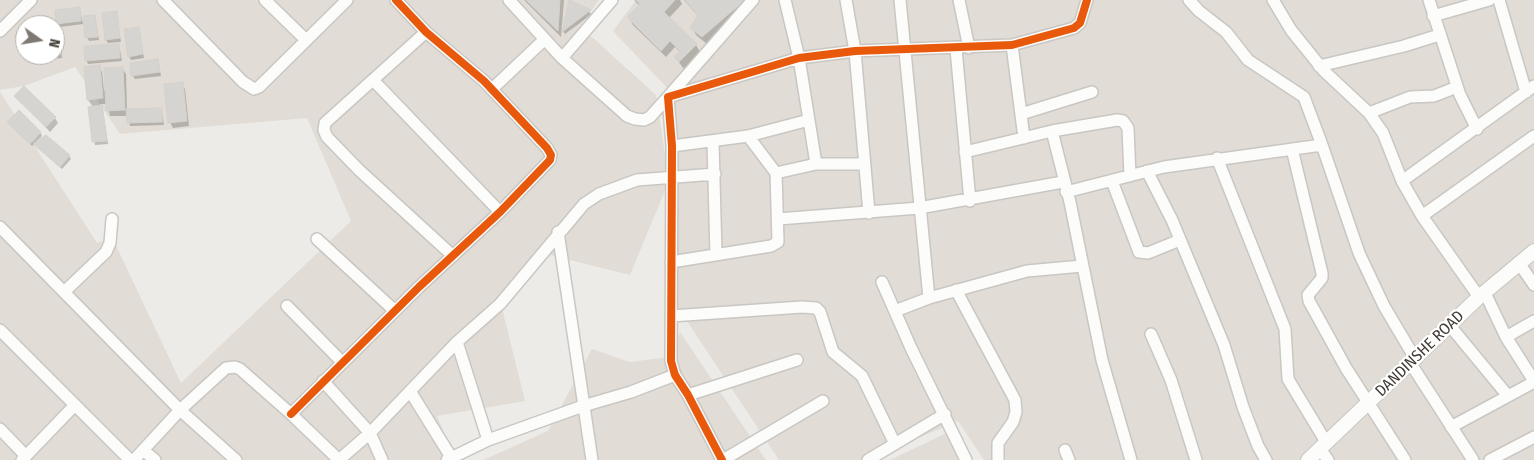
<!DOCTYPE html>
<style>
body{margin:0}
#map{position:relative;width:1534px;height:460px;overflow:hidden;background:#edebe7;font-family:"Fira Sans Condensed",sans-serif}
canvas{display:block}
.north{position:absolute;left:15px;top:15px;width:50px;height:50px;box-sizing:border-box;background:#fff;border:1px solid #b3b1ae;border-radius:50%;rotate:103deg;font-size:14px;font-weight:700;line-height:20px;text-align:center;color:#423c35}
.north::after{content:'';display:block;margin:auto;width:18px;height:22px;background:#7e7973;clip-path:polygon(50% 0,100% 100%,50% 72%,0 100%)}
</style>
<div id="map">
<canvas width="1534" height="460"></canvas>
<div class="north">N</div>
</div>
<script>
const g = document.querySelector('canvas').getContext('2d');
g.lineJoin = 'round';
function paint(path, color) {
  g.fillStyle = color;
  g.fill(path, 'evenodd');
}
function shape(rows) {
  const path = new Path2D();
  for (const r of rows) {
    path.moveTo(r[0], r[1]);
    for (let i = 2; i < r.length; i += 2) path.lineTo(r[i], r[i + 1]);
  }
  return path;
}
function trace(path, color, width, dash) {
  g.strokeStyle = color;
  g.lineWidth = width;
  g.lineCap = dash ? 'butt' : 'round';
  g.setLineDash(dash || []);
  g.stroke(path);
}
function drawText(font, color, halo, rows, align = 'center') {
  g.font = font + ' "Fira Sans Condensed",sans-serif';
  g.lineWidth = 4.5;
  g.setLineDash([]);
  g.textBaseline = 'middle';
  g.strokeStyle = halo;
  g.fillStyle = color;
  for (const [text, x, y, turn = 0] of rows) {
    g.save();
    g.translate(x, y);
    g.rotate((+turn || 0) * Math.PI / 180);
    g.textAlign = isNaN(turn) ? turn : align;
    if (halo) g.strokeText(text, 0, 0);
    g.fillText(text, 0, 0);
    g.restore();
  }
}
const residential = shape([
 [0,0,599,0,578,29,592,37,656,95,669,181,630,275,542,253,500,300,525,401,437,416,455,460,0,460,0,92,97,243,112,237,181,383,351,221,307,118,120,134,75,67,24,86,0,90],
 [25,25,55,25,55,55,25,55],
 [636,0,1534,0,1534,460,984,460,958,421,866,460,779,460,671,297,672,93,613,31],
 [680,332,766,460,483,460,548,431,592,349,630,362,670,357],
 [953,430,972,460,890,460]
]);
const shadow = shape([
 [524,0,564,0,561,37],
 [570,0,592,14,565,34,563,31],
 [634,0,680,0,682,4,669,18,696,45,700,52,684,69,675,57,680,52,675,47,666,57,633,25,629,18,640,6],
 [684,0,744,0,748,8,707,44,696,35,692,28,699,17],
 [79,8,83,24,60,27,56,11],
 [116,12,121,42,108,43,106,40],
 [95,16,99,40,89,41,87,37],
 [138,28,144,58,131,60,129,56],
 [55,43,59,43,61,46,62,58,29,61,27,55,55,55],
 [119,45,122,61,88,64,86,60],
 [158,60,161,76,135,79,133,76],
 [99,66,102,72,104,91,122,68,126,74,127,111,161,109,164,125,130,126,128,116,110,116,107,104,100,104,103,110,108,144,95,145,89,108,93,107,88,100,85,68],
 [182,84,185,89,189,126,173,128,170,122],
 [16,96,55,118,58,123,50,132],
 [9,123,40,132,42,136,36,142,69,156,71,159,62,169,34,144,32,146]
]);
const building = shape([
 [526,0,560,0,558,31,526,0],
 [569,0,591,10,562,32,569,0],
 [636,0,675,0,664,12,697,44,679,62,674,57,680,51,670,41,661,51,627,17,640,4,636,0],
 [685,0,745,0,702,37,690,28,698,15,685,0],
 [80,7,81,21,56,24,55,10,80,7],
 [117,11,120,38,105,40,102,13,117,11],
 [95,15,98,37,85,38,83,16,95,15],
 [139,27,143,54,128,57,124,29,139,27],
 [60,41,61,54,26,58,26,55,55,55,55,42,60,41],
 [119,44,120,58,85,61,84,46,119,44],
 [158,59,160,72,131,76,130,63,158,59],
 [100,65,103,98,87,100,84,67,100,65],
 [123,67,125,110,106,111,104,68,123,67],
 [183,82,187,121,168,123,164,84,183,82],
 [24,86,56,117,46,127,14,96,24,86],
 [102,105,107,141,92,142,88,107,102,105],
 [162,108,162,122,127,123,126,109,162,108],
 [19,110,41,132,30,144,7,122,19,110],
 [46,135,70,155,60,167,33,144,46,135]
]);
const minor = shape([
 [163,0,243,82,254,89,259,87,347,0],
 [265,0,306,40],
 [509,0,562,58,612,0],
 [846,0,855,51,869,213],
 [959,0,969,48],
 [1189,0,1199,11,1226,32,1248,60,1304,97,1322,145,1359,253,1384,306,1416,360],
 [1273,0,1291,30,1324,71,1369,113,1383,133,1402,181,1422,216,1479,297],
 [1429,0,1460,95,1477,129],
 [1499,0,1526,92],
 [1433,16,1489,0],
 [0,31,31,0],
 [426,32,325,123,324,130,327,137,359,170,453,256],
 [1012,45,1024,138],
 [956,49,970,201],
 [562,58,627,116,635,119,644,120,650,117,668,97,753,0],
 [1319,66,1404,46,1439,35],
 [373,80,500,212],
 [492,89,545,39],
 [1369,113,1410,97,1434,96,1457,87],
 [1021,114,1092,92],
 [1052,131,1070,202,1102,360,1131,460],
 [713,142,716,255],
 [672,146,748,136,809,120],
 [1292,149,1322,273,1322,278,1308,295,1309,301,1346,368,1405,460],
 [965,152,1052,131,1117,120,1123,121,1128,128,1130,176],
 [1217,158,1285,329,1288,379,1326,442],
 [816,164,864,164],
 [1147,171,1172,220,1224,345,1243,407,1258,446,1266,460],
 [776,173,816,164,799,58,785,0],
 [1112,181,1139,252,1148,253,1180,240],
 [1402,181,1534,86],
 [1066,192,1164,167,1322,145],
 [1422,216,1534,136],
 [778,219,919,208,1063,182],
 [0,227,180,410,236,460],
 [558,232,592,460],
 [317,239,395,311],
 [671,262,771,246,778,242,776,173,748,136],
 [1519,263,1534,285],
 [882,282,911,348,966,460],
 [956,290,1015,400,1016,412,1013,422,998,443,998,460],
 [64,292,106,252,110,243,112,219],
 [1485,293,1506,337,1534,381],
 [929,298,1027,271,1082,266],
 [287,306,342,362],
 [895,311,929,298,900,0],
 [671,316,802,307,816,308,820,312,833,352,862,376,895,444],
 [1451,327,1508,396],
 [0,330,130,460],
 [1151,334,1171,380,1196,460],
 [1506,337,1534,321],
 [457,342,488,440],
 [1411,364,1473,460],
 [323,381,370,433,382,460],
 [410,391,451,457],
 [688,395,797,360],
 [291,414,419,287,500,212,550,160,551,155,547,148,484,81,426,32,396,0],
 [1451,427,1534,382],
 [0,429,26,456],
 [1320,449,1328,460],
 [143,450,155,460],
 [1065,450,1069,460],
 [22,460,74,406],
 [134,460,180,410,226,368,235,367,240,369,291,414,339,460],
 [339,460,370,433,457,342,500,304,584,204,599,194,637,180,715,174],
 [447,460,488,440,583,406,631,392,675,375],
 [722,460,688,395,675,375,671,361,672,146,668,97,799,58,855,51,1012,45,1074,28,1080,23,1087,0],
 [723,460,823,401],
 [868,460,945,414],
 [1490,460,1534,437]
]);
const tertiary = shape([
 [1308,460,1479,297,1534,251]
]);
const cycleway = shape([
 [291,414,419,287,500,212,550,160,551,155,547,148,484,81,426,32,396,0],
 [722,460,688,395,675,375,671,361,672,146,668,97,799,58,855,51,1012,45,1074,28,1080,23,1087,0]
]);
const streetNames = [
 ["DANDINSHE ROAD",1420,354,-44]
];
paint(residential, '#e1dcd5');
paint(shadow, '#0003');
paint(building, '#d6d4d0');
trace(building, '#d5d2cd', 1);
trace(minor, '#c9c7c3', 14);
trace(tertiary, '#c9c7c3', 16);
trace(minor, '#fcfcfb', 11);
trace(tertiary, '#fcfcfb', 14);
trace(cycleway, '#e8590c', 8);
drawText('16px', '#423c35', '#fff', streetNames);
</script>
